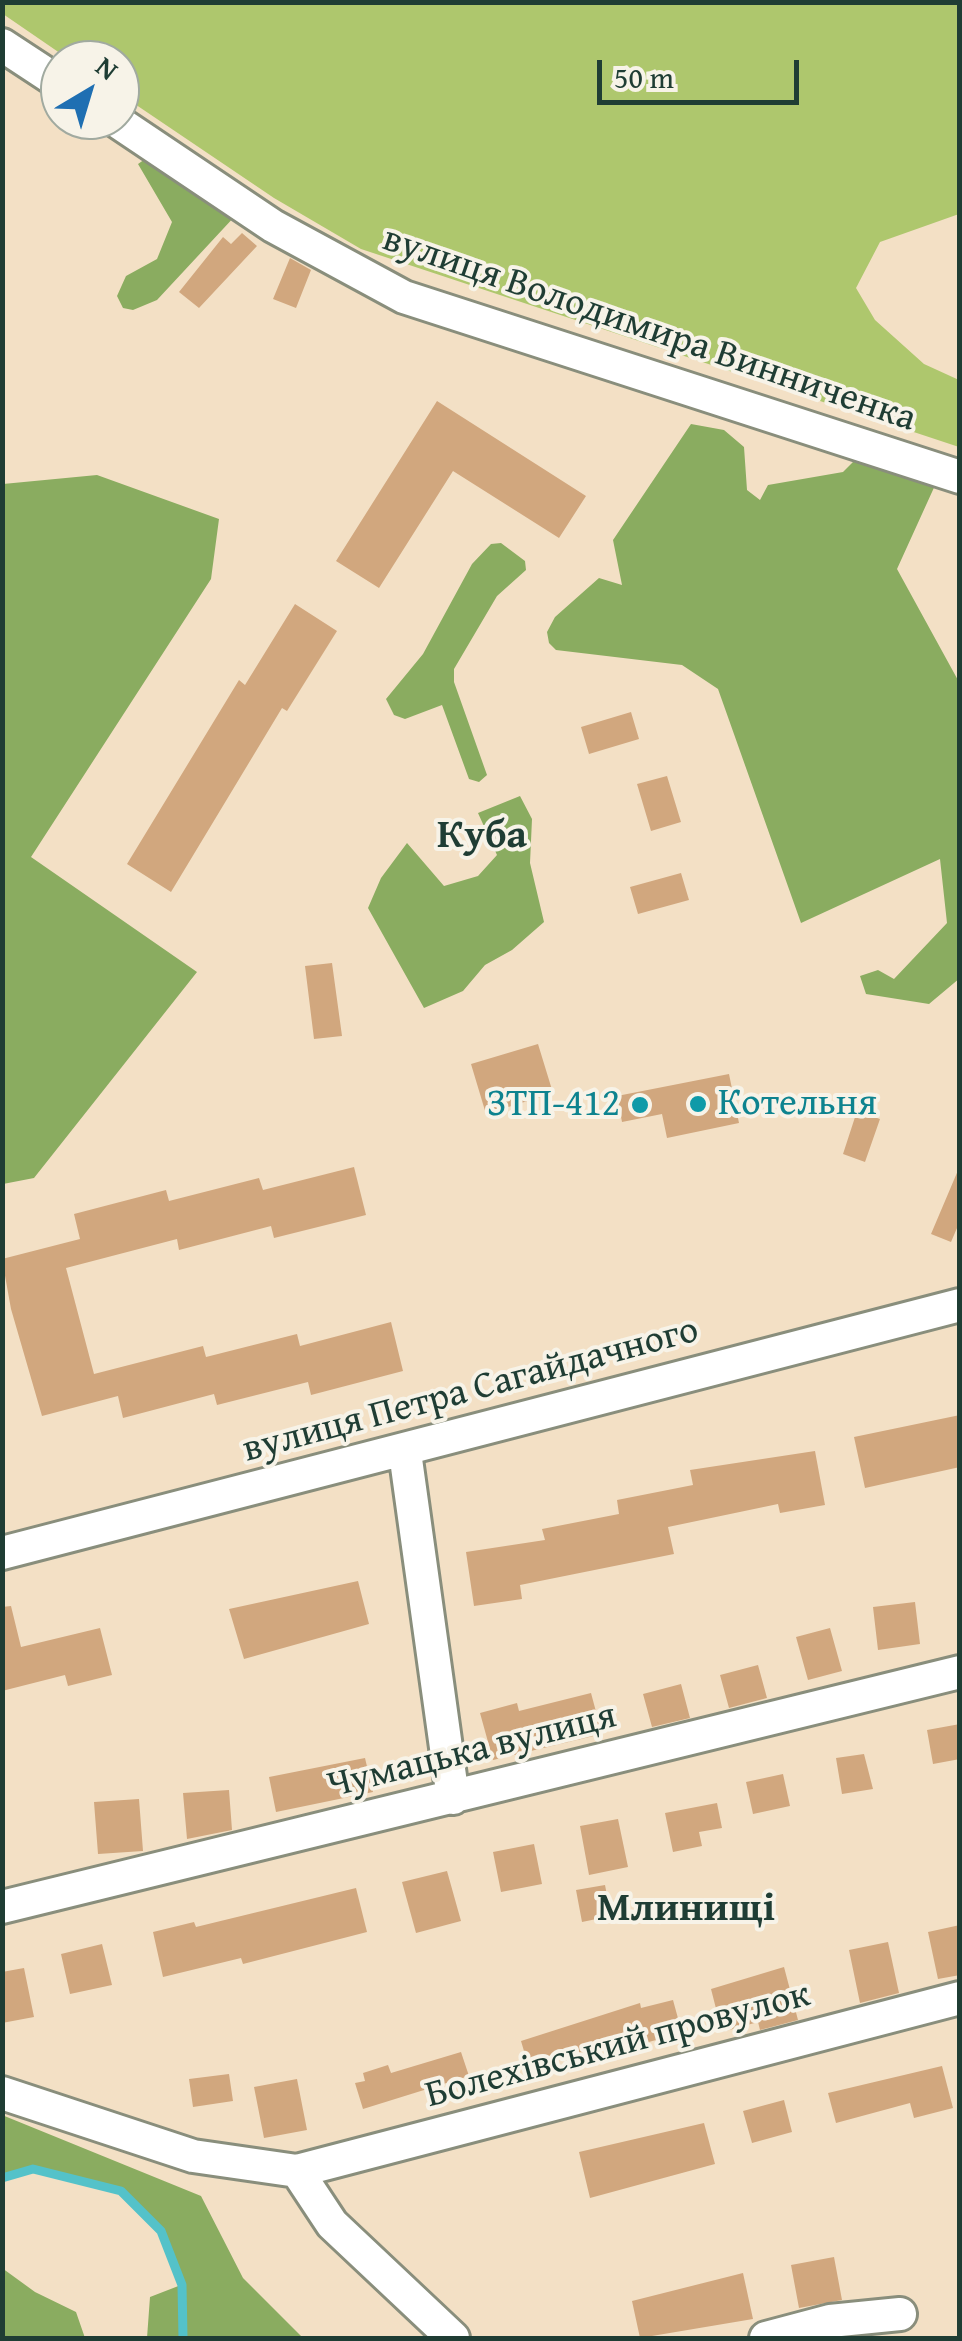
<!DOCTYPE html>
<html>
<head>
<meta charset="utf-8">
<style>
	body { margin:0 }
	#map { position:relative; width:962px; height:2341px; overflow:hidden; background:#f3e0c5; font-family:"Gentium Book Plus",serif }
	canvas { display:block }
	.frame { position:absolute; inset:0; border:5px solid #1f3d34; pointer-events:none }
	.north { position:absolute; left:40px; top:40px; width:100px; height:100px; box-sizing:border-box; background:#f7f3e8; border:2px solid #a1aaa0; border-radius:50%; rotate:38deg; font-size:28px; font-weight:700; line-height:40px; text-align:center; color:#1f3d34 }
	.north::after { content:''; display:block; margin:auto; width:35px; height:45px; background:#1f6fb2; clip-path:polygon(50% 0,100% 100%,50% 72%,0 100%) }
	.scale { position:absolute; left:597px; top:60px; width:202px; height:45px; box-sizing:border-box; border:5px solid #1f3d34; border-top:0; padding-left:12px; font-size:30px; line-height:35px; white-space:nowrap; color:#1f3d34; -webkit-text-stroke:8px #f7f3e8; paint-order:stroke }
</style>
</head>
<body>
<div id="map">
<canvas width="962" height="2341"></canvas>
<div class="frame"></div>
<div class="north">N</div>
<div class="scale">50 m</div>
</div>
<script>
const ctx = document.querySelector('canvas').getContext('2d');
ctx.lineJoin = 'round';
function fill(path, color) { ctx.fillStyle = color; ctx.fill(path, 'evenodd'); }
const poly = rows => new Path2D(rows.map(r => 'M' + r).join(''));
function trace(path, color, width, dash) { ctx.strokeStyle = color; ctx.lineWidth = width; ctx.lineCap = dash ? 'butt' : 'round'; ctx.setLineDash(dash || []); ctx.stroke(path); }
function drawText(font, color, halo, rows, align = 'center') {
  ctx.font = font + ' "Gentium Book Plus",serif'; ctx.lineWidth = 8; ctx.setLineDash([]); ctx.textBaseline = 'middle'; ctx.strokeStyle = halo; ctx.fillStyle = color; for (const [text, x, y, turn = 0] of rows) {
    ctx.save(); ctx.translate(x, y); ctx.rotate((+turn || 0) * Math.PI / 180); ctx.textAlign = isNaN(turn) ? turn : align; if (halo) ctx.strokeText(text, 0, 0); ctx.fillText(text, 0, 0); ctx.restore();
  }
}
fill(poly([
	[2,3,957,3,959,214,880,242,856,288,875,320,924,364,959,380,959,447,361,249,274,198,120,94,120,60,70,60,3,14]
]), '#aec76d');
fill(poly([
	[151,155,236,215,157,300,133,310,123,308,117,296,126,276,157,259,172,222,138,164],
	[691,424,724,430,744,447,747,490,760,500,768,485,843,472,860,455,937,481,897,569,959,682,960,978,929,1004,866,994,860,976,878,970,894,979,947,923,940,859,801,923,718,689,682,665,556,650,549,643,547,632,555,617,599,578,622,585,613,540],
	[97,475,219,519,211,579,31,857,197,972,34,1178,3,1184,3,484],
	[501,543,525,561,526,570,497,596,454,669,454,682,487,775,479,782,469,779,442,705,405,719,394,715,386,699,423,654,472,564,491,544],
	[520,796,532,819,530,863,544,922,512,950,485,965,463,991,424,1008,368,908,381,878,407,843,444,886,478,876,497,855,478,813],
	[2,2115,201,2196,243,2278,303,2338,147,2338,150,2297,181,2285,161,2231,121,2191,33,2169,3,2174],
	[2,2268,35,2292,76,2312,85,2338,3,2338]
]), '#8aac60');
trace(poly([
	[2,2178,33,2169,121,2191,161,2231,182,2285,183,2338]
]), '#54c2c9', 9);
fill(poly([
	[242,233,257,246,199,308,179,292,223,237,231,244],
	[290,258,311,270,296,308,273,299],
	[437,401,586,496,559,538,453,471,379,588,336,561],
	[295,604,337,631,287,711,282,708,171,892,127,864,239,680,245,685],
	[631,712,639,739,589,754,581,727],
	[667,776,681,822,651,831,637,784],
	[681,873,689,900,638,914,630,887],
	[332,963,342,1036,314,1039,305,966],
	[538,1044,553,1093,486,1114,471,1064],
	[729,1074,739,1123,667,1138,662,1114,622,1122,617,1096],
	[857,1111,880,1119,865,1162,843,1154],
	[354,1167,366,1215,274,1238,271,1226,179,1250,177,1239,66,1268,94,1374,203,1346,206,1357,297,1334,300,1346,391,1322,403,1371,311,1395,308,1382,217,1405,214,1394,123,1418,118,1396,42,1416,11,1309,2,1259,80,1239,74,1214,166,1190,169,1201,259,1178,263,1190],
	[959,1168,960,1221,951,1242,931,1234],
	[960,1415,960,1467,865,1488,854,1437],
	[815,1451,825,1505,780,1513,778,1504,668,1527,674,1554,520,1585,522,1599,474,1606,466,1552,545,1540,542,1529,619,1514,617,1500,693,1485,690,1470],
	[358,1581,369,1624,244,1659,229,1609],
	[915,1602,920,1644,878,1650,873,1607],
	[11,1606,21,1647,100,1628,112,1675,68,1686,65,1675,2,1691,2,1607],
	[830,1628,842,1671,808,1680,796,1637],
	[758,1665,767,1698,729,1708,720,1675],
	[681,1684,690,1718,652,1727,643,1694],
	[591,1693,602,1734,493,1760,480,1713,517,1703,519,1711],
	[960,1724,960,1759,933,1764,927,1730],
	[864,1754,873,1789,842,1794,836,1758],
	[365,1758,373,1792,276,1812,269,1777],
	[783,1774,790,1806,753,1814,746,1782],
	[229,1790,232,1830,187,1839,183,1793],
	[139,1799,143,1851,98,1854,94,1802],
	[717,1803,722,1828,699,1832,702,1846,673,1852,665,1813],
	[618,1819,628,1867,589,1875,580,1826],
	[534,1844,542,1884,501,1892,493,1852],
	[447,1871,461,1921,416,1933,402,1882],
	[605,1885,611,1916,582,1922,576,1890],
	[356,1888,367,1932,243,1964,241,1958,163,1977,153,1932,194,1922,196,1927],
	[960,1925,960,1975,938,1979,928,1932],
	[888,1942,899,1993,860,2003,849,1950],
	[102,1944,112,1985,70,1994,61,1954],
	[784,1967,798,2020,760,2030,758,2022,722,2032,711,1989],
	[24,1968,34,2017,2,2023,2,1972],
	[673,2000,682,2033,608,2053,606,2045,529,2068,521,2041,640,2003,641,2008],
	[461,2052,469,2076,363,2109,355,2083,365,2081,363,2073,388,2065,391,2073],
	[942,2066,953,2108,914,2118,910,2103,836,2123,828,2093],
	[229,2074,233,2101,193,2107,189,2079],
	[297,2079,307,2130,264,2138,254,2087],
	[784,2100,792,2132,752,2143,743,2111],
	[704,2123,715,2164,590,2198,579,2152],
	[834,2257,842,2300,799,2308,791,2265],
	[743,2273,753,2319,640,2338,632,2301]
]), '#d1a77e');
const minor = poly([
	[2,45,60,83],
	[115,120,273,226,404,297,960,477],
	[405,1452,453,1798],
	[2,1553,960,1305],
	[2,1907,960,1672],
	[2,2093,193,2156,297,2171,960,1998],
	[297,2171,332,2224,453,2338],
	[766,2338,830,2321,900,2314]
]);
trace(minor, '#898e7c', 38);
trace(minor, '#fff', 32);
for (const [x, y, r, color] of [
	[698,1104,10,"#0f9aa8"],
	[640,1105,10,"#0f9aa8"]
]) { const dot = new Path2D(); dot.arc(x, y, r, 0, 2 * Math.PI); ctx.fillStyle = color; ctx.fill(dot); trace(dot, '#f7f3e8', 4); }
drawText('38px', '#1f3d34', '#f7f3e8', [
	["вулиця Володимира Винниченка",649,330,19],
	["вулиця Петра Сагайдачного",471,1391,-15],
	["Чумацька вулиця",472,1752,-14],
	["Болехівський провулок",618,2046,-15]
]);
drawText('38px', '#0d838f', '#f7f3e8', [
	["Котельня",718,1104],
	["ЗТП-412",620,1105,"right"]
], 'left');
drawText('bold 40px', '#1f3d34', '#f7f3e8', [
	["Куба",482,837],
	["Млинищі",686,1910]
]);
</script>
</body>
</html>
